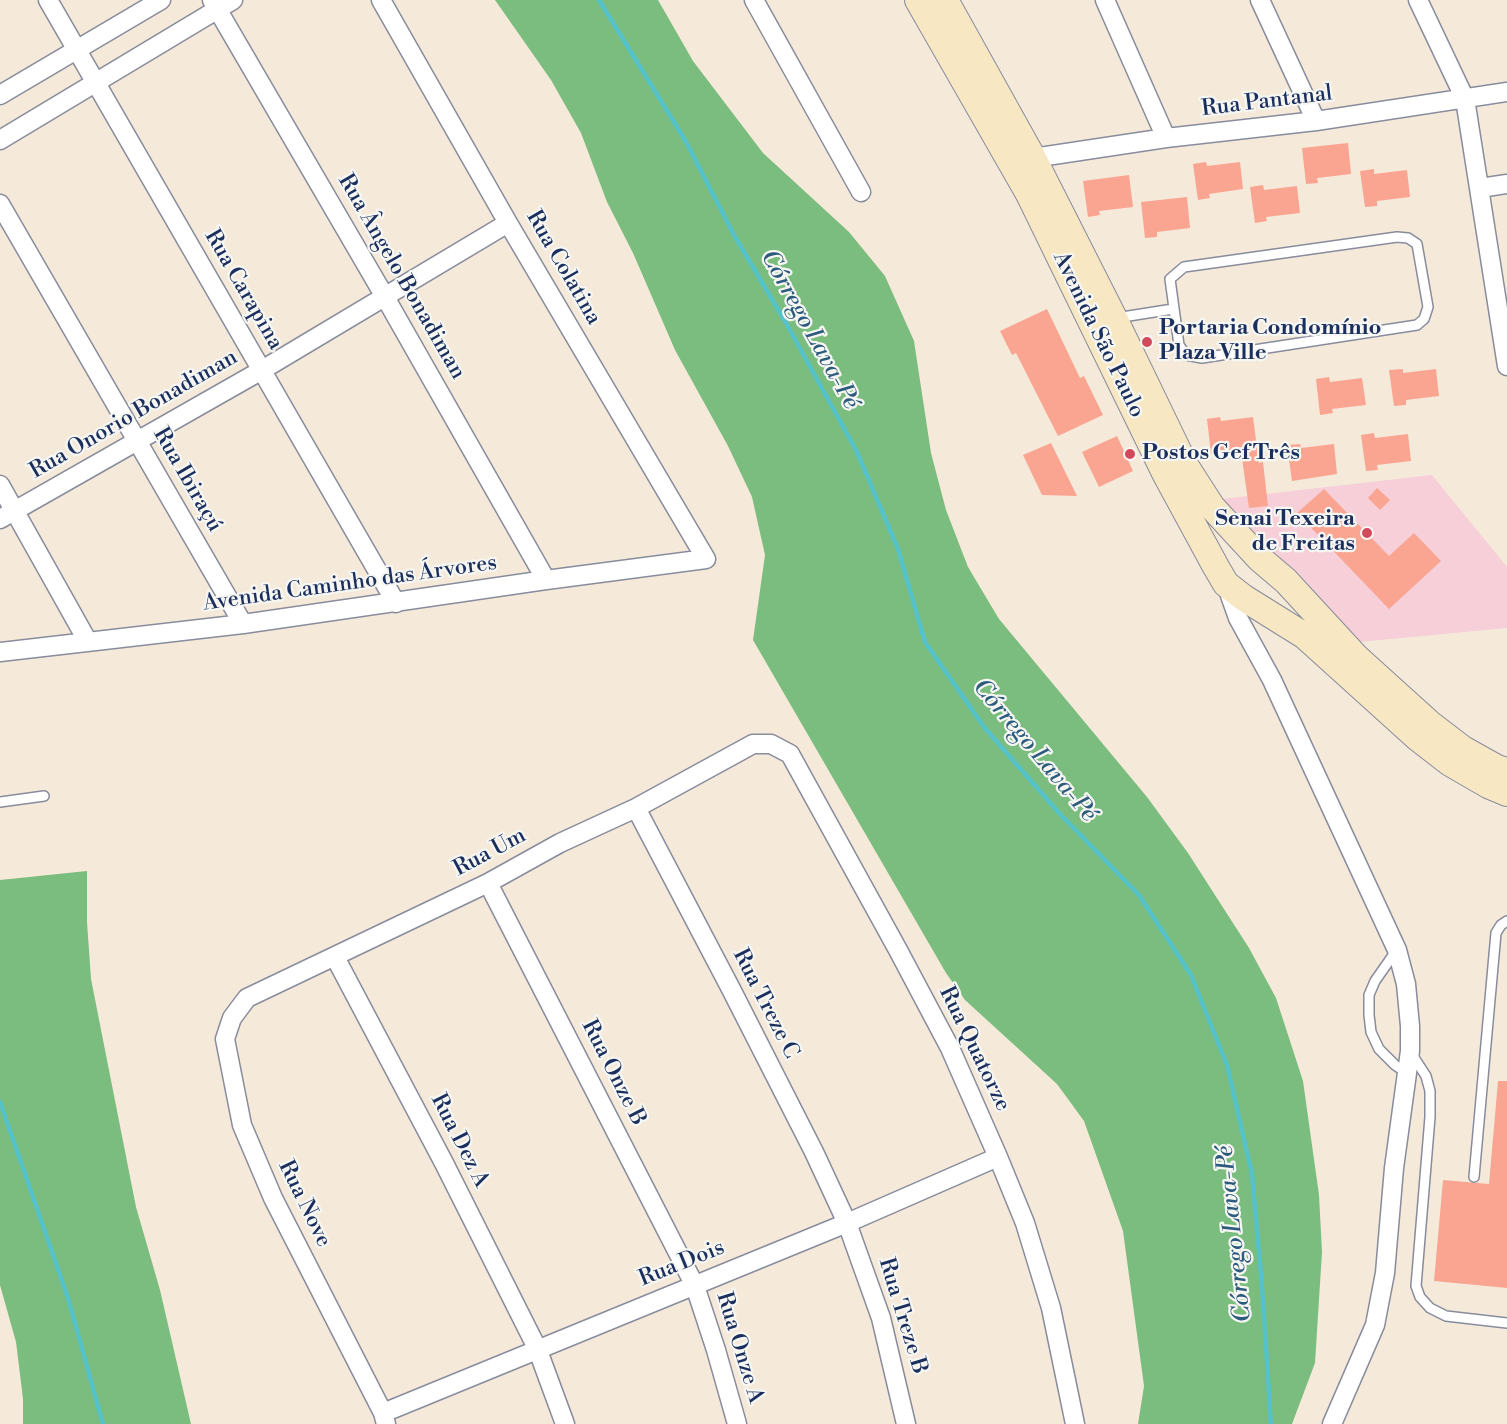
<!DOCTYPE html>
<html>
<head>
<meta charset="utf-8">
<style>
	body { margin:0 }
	canvas { display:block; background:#f5e9da }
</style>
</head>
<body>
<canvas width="1507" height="1424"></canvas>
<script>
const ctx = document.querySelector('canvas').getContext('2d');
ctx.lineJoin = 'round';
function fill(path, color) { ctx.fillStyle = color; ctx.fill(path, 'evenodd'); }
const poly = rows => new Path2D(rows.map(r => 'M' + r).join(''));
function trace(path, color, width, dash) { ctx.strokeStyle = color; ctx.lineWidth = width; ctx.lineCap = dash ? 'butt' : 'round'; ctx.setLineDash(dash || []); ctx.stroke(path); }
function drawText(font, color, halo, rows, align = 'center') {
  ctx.font = font + ' "Libre Bodoni",serif'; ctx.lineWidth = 4.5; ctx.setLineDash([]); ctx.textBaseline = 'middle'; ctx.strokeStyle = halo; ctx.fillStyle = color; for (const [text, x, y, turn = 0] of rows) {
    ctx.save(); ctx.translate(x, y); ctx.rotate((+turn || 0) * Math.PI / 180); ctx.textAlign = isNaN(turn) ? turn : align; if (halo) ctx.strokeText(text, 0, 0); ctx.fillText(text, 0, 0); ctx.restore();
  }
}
fill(poly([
	[1432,475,1507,567,1507,628,1359,642,1222,499]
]), '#f6cfd8');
fill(poly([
	[495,0,658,0,693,61,763,153,849,232,885,276,914,341,931,453,946,510,968,567,999,619,1147,797,1188,853,1249,948,1276,998,1303,1081,1319,1195,1322,1252,1315,1363,1292,1424,1138,1424,1144,1386,1123,1231,1084,1121,1057,1084,965,1000,946,973,753,640,765,555,752,497,728,446,675,350,633,253,607,202,581,133,551,80],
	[87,871,87,922,91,979,136,1207,160,1290,191,1424,23,1424,23,1399,16,1342,0,1285,0,880]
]), '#7bbd7f');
trace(poly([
	[599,0,685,140,734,235,786,323,857,452,898,549,925,642,984,727,1059,813,1139,895,1191,975,1227,1065,1252,1174,1262,1287,1271,1424],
	[0,1102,68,1298,103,1424]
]), '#55c3c9', 4.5);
fill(poly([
	[1348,143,1351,174,1317,178,1318,183,1306,184,1302,148],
	[1206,162,1207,166,1240,162,1243,189,1209,194,1210,198,1198,200,1193,164],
	[1374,169,1374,174,1407,170,1410,197,1377,201,1377,206,1365,207,1360,171],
	[1129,175,1133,207,1099,211,1100,215,1088,217,1083,181],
	[1263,185,1264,190,1297,186,1300,213,1266,217,1267,221,1255,223,1250,187],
	[1187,197,1190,228,1157,232,1157,237,1145,238,1141,202],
	[1047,309,1080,378,1084,376,1103,415,1058,436,1016,353,1012,355,1000,331],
	[1403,369,1403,373,1436,369,1439,396,1406,400,1406,405,1394,406,1389,370],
	[1329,377,1330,382,1362,378,1366,405,1332,409,1333,413,1320,415,1316,379],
	[1220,417,1221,421,1253,417,1259,463,1263,462,1268,506,1249,508,1241,451,1211,454,1207,419],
	[1374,433,1375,438,1408,434,1411,461,1377,465,1378,470,1366,471,1361,435],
	[1117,436,1133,471,1099,487,1082,452],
	[1051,443,1077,496,1042,495,1023,455],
	[1300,444,1301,448,1334,444,1337,474,1292,481,1287,445],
	[1377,488,1390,500,1380,510,1368,498],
	[1324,489,1389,556,1414,533,1441,561,1389,609,1297,513],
	[1498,1081,1507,1081,1507,1288,1434,1281,1443,1180,1489,1184]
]), '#faa591');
const lane = poly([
	[1397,237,1408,238,1417,244,1428,307,1424,319,1417,325,1202,358,1186,355,1179,345,1170,279,1184,267,1397,237],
	[1116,318,1173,309],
	[0,802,44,796],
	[1396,951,1375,981,1369,995,1369,1015,1371,1032,1379,1049,1395,1065,1407,1073],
	[1411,1053,1426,1076,1430,1091,1430,1117,1416,1286,1420,1297,1430,1308,1446,1316,1507,1323],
	[1474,1177,1495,944,1496,933,1501,925,1507,921]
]);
const street = poly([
	[48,0,396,603],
	[212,0,385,297,546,580],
	[754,0,861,192],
	[1105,0,1166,138],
	[1260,0,1316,121],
	[1418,0,1465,99,1507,366],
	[0,95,161,0],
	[0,140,233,0],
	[1033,158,1166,138,1316,121,1507,92],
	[1480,188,1507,184],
	[0,204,243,624],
	[0,485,88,642],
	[0,519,262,370,508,223],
	[1226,584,1238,618,1272,680,1397,950,1406,984,1410,1026,1410,1051,1394,1168,1385,1273,1375,1325,1332,1424],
	[0,652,243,624,546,580,706,559,508,223,381,0],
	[636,808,731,989,814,1152,847,1223,881,1318,906,1424],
	[488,883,695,1286,716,1350,737,1424],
	[335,957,444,1163,537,1348,565,1424],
	[383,1413,847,1223,998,1157],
	[386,1424,383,1413,273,1198,242,1125,225,1039,232,1018,247,998,488,883,560,843,636,808,753,744,771,744,790,754,898,950,950,1048,998,1157,1025,1223,1051,1308,1075,1424]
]);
const secondary = poly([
	[918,0,1029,194,1165,473,1216,567,1226,584,1244,598,1305,636,1419,739,1450,763,1488,785,1507,793],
	[945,0,1033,158,1114,318,1185,465,1212,507,1259,558,1286,581,1357,658,1429,723,1463,749,1497,768,1507,771]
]);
trace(lane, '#888c9c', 12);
trace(street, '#888c9c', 21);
trace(secondary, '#888c9c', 28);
trace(lane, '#fff', 9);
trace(street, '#fff', 18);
trace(secondary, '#f7e8c3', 26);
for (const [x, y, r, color] of [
	[1147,342,6,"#d1495b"],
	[1130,454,6,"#d1495b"],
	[1367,533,6,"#d1495b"]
]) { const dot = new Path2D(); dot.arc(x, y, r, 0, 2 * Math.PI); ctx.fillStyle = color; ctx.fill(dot); trace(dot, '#f6f6f2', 2); }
drawText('22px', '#1b2f5e', '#f6f6f2', [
	["Rua Pantanal",1267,102,-7],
	["Rua Colatina",563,268,60],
	["Rua Ângelo Bonadiman",401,277,60],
	["Rua Carapina",243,290,60],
	["Avenida São Paulo",1098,335,64],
	["Rua Onorio Bonadiman",134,415,-30],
	["Rua Ibiraçú",187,480,60],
	["Avenida Caminho das Árvores",350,584,-8],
	["Rua Um",490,853,-28],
	["Rua Treze C",765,1004,63],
	["Rua Quatorze",974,1049,64],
	["Rua Onze B",613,1073,63],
	["Rua Dez A",459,1141,63],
	["Rua Nove",304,1204,64],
	["Rua Dois",682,1264,-22],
	["Rua Treze B",902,1316,73],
	["Rua Onze A",739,1348,73]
]);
drawText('bold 22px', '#1b2f5e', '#f6f6f2', [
	["Portaria Condomínio",1159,329],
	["Plaza Ville",1159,354],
	["Postos Gef Três",1142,454],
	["Senai Texeira",1355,520,"right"],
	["de Freitas",1355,545,"right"]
], 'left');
drawText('italic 24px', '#2c5b7e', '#f6f6f2', [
	["Córrego Lava-Pé",809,330,61],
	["Córrego Lava-Pé",1034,751,50],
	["Córrego Lava-Pé",1235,1234,-96]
]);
</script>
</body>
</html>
